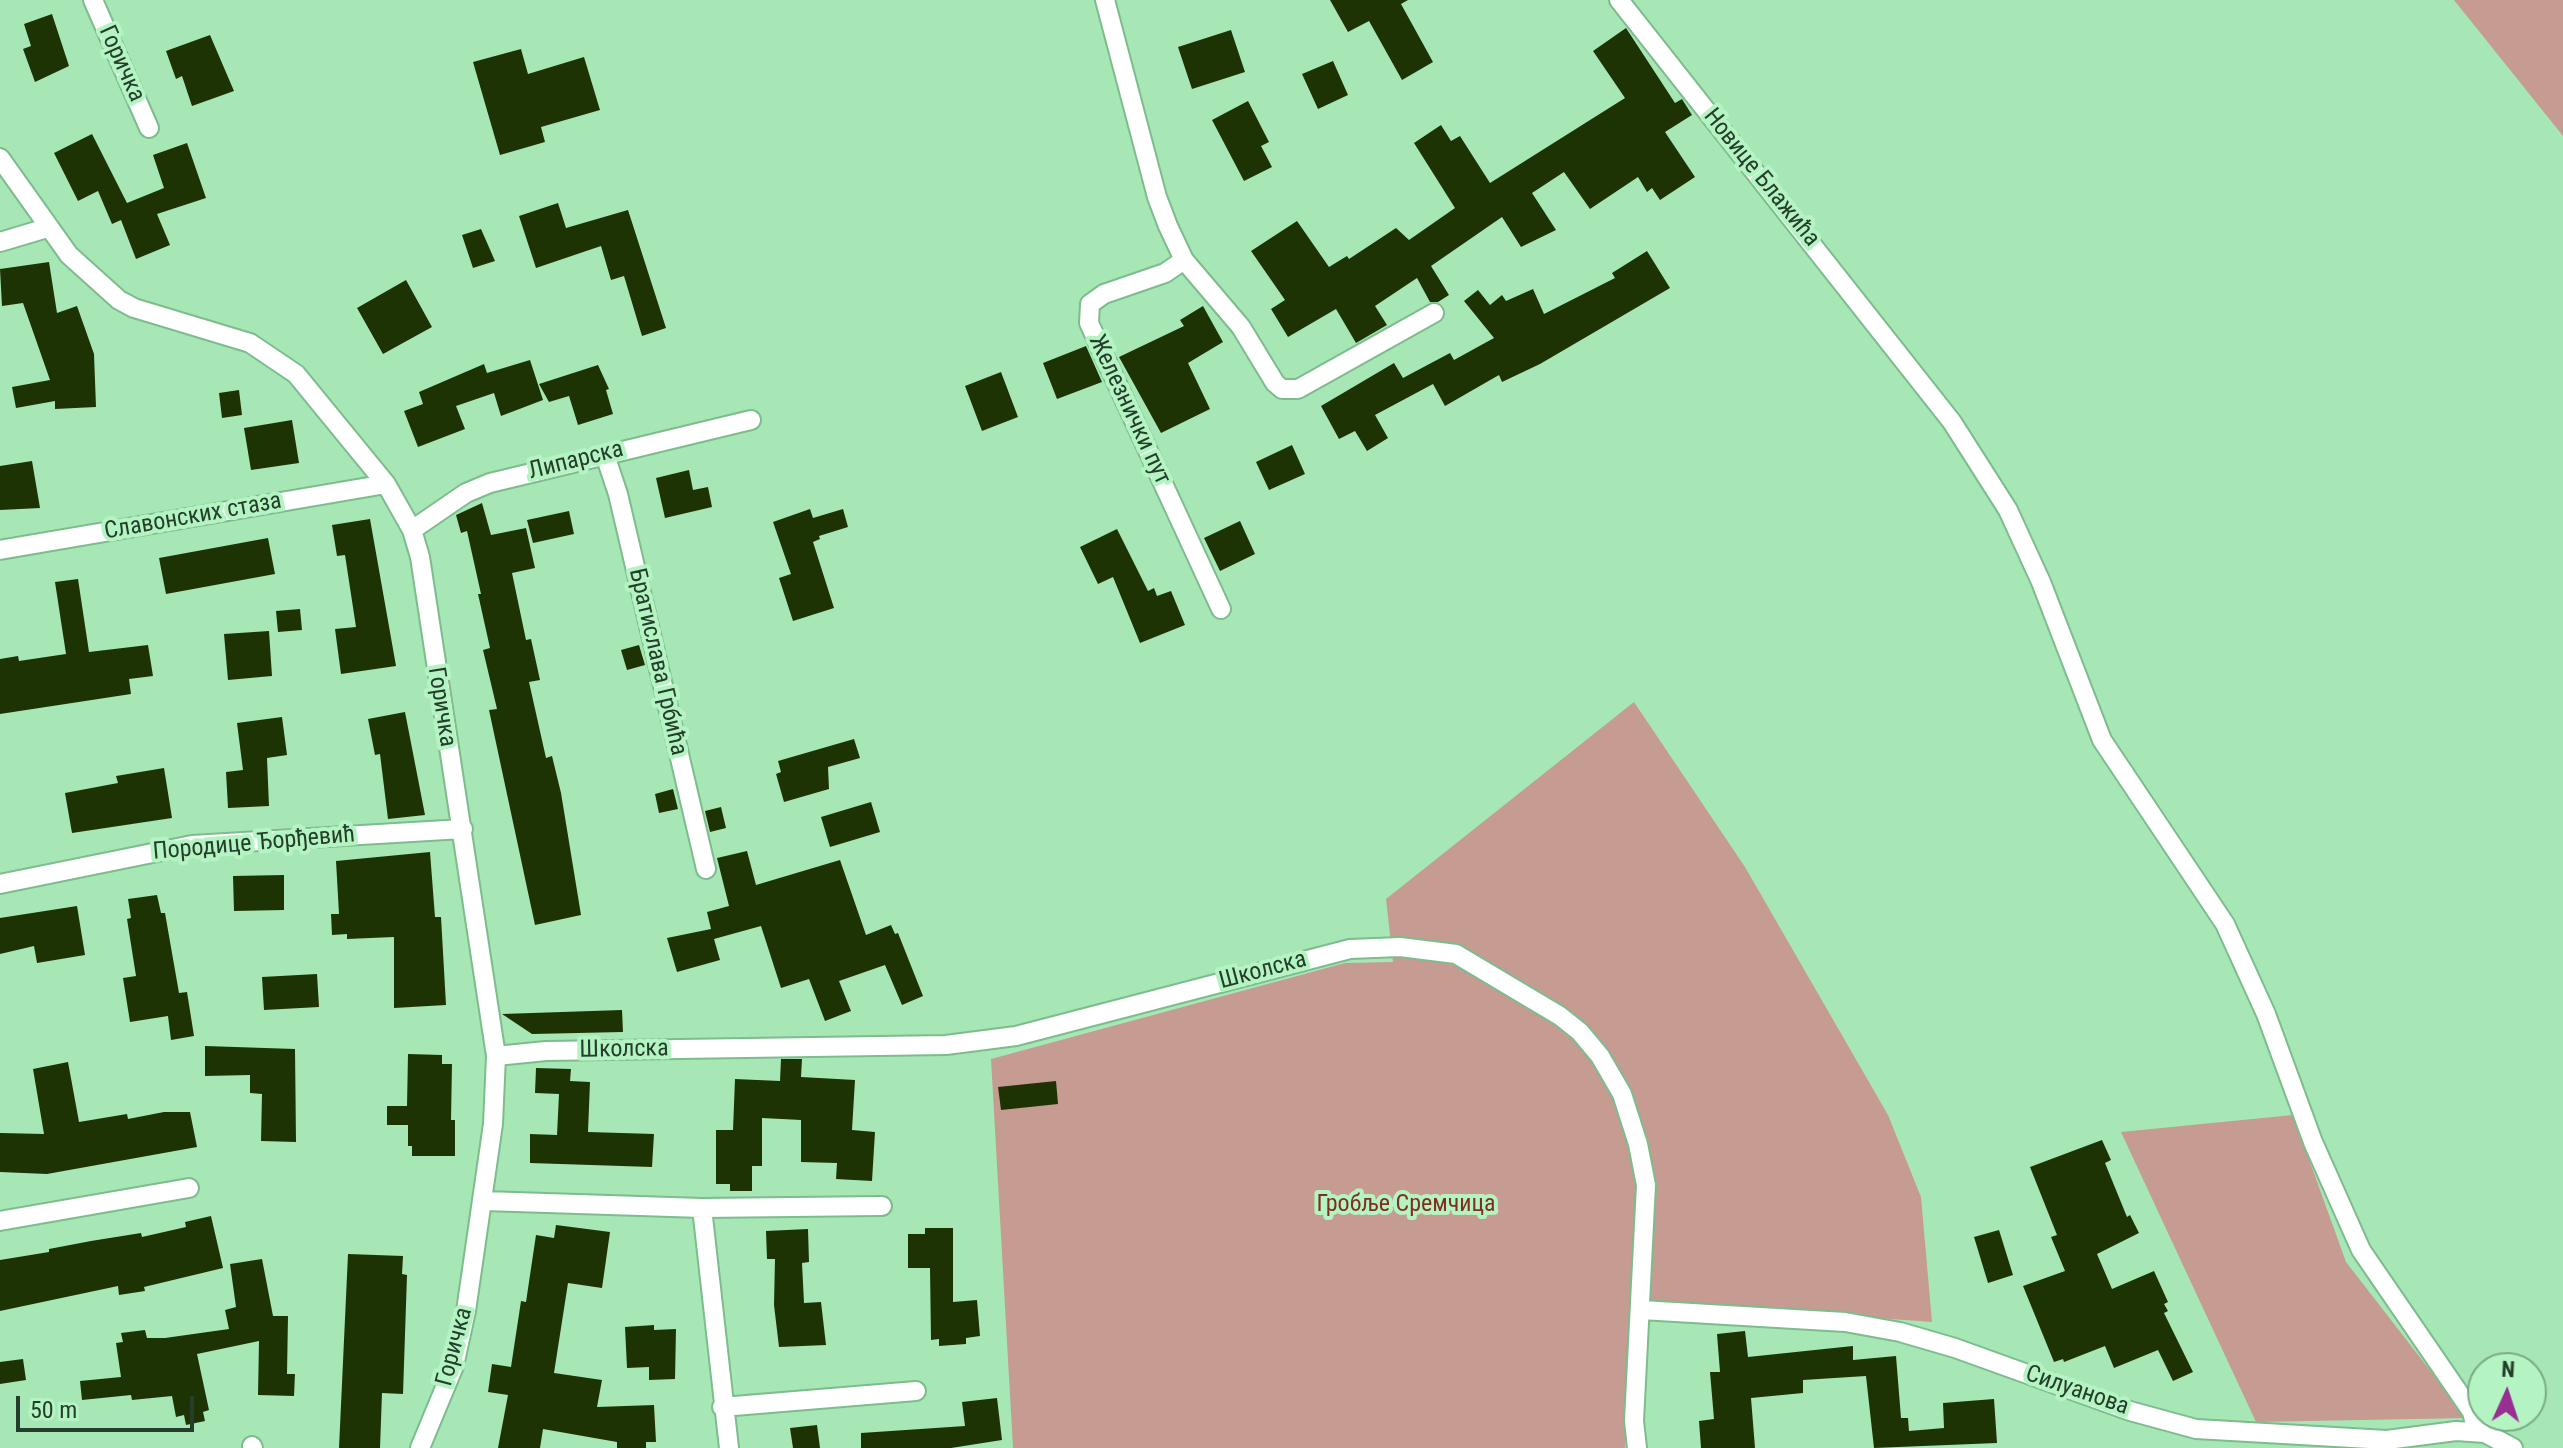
<!DOCTYPE html>
<html>
<head>
<meta charset="utf-8">
<style>
	body { margin:0 }
	#map { position:relative; width:2563px; height:1448px; overflow:hidden; background:#a7e7b6; font-family:"Roboto Condensed",sans-serif }
	canvas { display:block }
	.north { position:absolute; left:2467px; top:1352px; width:80px; height:80px; box-sizing:border-box; background:#b4f4c2; border:2px solid #7aab86; border-radius:50%; rotate:3deg; font-size:22px; font-weight:700; line-height:32px; text-align:center; color:#243e2b }
	.north::after { content:''; display:block; margin:auto; width:28px; height:36px; background:#992f91; clip-path:polygon(50% 0,100% 100%,50% 72%,0 100%) }
	.scale { position:absolute; left:16px; top:1396px; width:178px; height:36px; box-sizing:border-box; border:4px solid #243e2b; border-top:0; padding-left:10px; font-size:24px; line-height:28px; white-space:nowrap; color:#243e2b; -webkit-text-stroke:6px #b4f4c2; paint-order:stroke }
</style>
</head>
<body>
<div id="map">
<canvas width="2563" height="1448"></canvas>
<div class="north">N</div>
<div class="scale">50 m</div>
</div>
<script>
const ctx = document.querySelector('canvas').getContext('2d');
ctx.lineJoin = 'round';
function fill(path, color) { ctx.fillStyle = color; ctx.fill(path, 'evenodd'); }
const poly = rows => new Path2D(rows.map(r => 'M' + r).join(''));
function trace(path, color, width, dash) { ctx.strokeStyle = color; ctx.lineWidth = width; ctx.lineCap = dash ? 'butt' : 'round'; ctx.setLineDash(dash || []); ctx.stroke(path); }
function drawText(font, color, halo, rows, align = 'center') {
  ctx.font = font + ' "Roboto Condensed",sans-serif'; ctx.lineWidth = 8; ctx.setLineDash([]); ctx.textBaseline = 'middle'; ctx.strokeStyle = halo; ctx.fillStyle = color; for (const [text, x, y, turn = 0] of rows) {
    ctx.save(); ctx.translate(x, y); ctx.rotate((+turn || 0) * Math.PI / 180); ctx.textAlign = isNaN(turn) ? turn : align; if (halo) ctx.strokeText(text, 0, 0); ctx.fillText(text, 0, 0); ctx.restore();
  }
}
fill(poly([
	[2454,0,2563,0,2563,136],
	[1634,702,1745,867,1888,1115,1921,1197,1932,1322,1630,1300,1625,1448,1013,1448,991,1059,1345,963,1393,962,1386,899],
	[2293,1115,2346,1262,2467,1418,2256,1422,2121,1132]
]), '#c69b92');
fill(poly([
	[1330,0,1408,0,1401,4,1433,62,1402,80,1369,21,1348,32],
	[52,14,69,66,35,82,23,49,31,46,24,24],
	[1626,28,1675,103,1682,99,1692,115,1665,132,1695,177,1660,200,1652,188,1647,192,1638,177,1590,209,1564,172,1532,193,1556,230,1521,247,1502,217,1431,266,1449,295,1438,302,1430,302,1417,278,1375,306,1387,325,1356,343,1336,309,1288,337,1271,309,1285,300,1251,251,1297,221,1329,267,1347,256,1349,259,1396,228,1409,240,1455,208,1414,143,1441,125,1451,141,1460,136,1490,183,1625,98,1593,51],
	[1231,30,1245,72,1192,89,1178,47],
	[210,35,234,91,192,106,182,76,176,79,166,51],
	[521,49,528,74,584,57,600,110,541,127,545,142,500,155,473,62],
	[1333,61,1348,95,1318,109,1302,74],
	[1248,101,1269,142,1261,146,1272,167,1244,181,1212,120],
	[92,134,127,203,164,188,153,155,187,143,206,198,157,214,170,245,136,259,121,220,112,224,98,191,78,201,54,153],
	[558,203,566,228,628,210,666,328,642,336,624,276,611,280,601,246,536,268,519,216],
	[481,229,495,261,473,268,462,235],
	[1647,251,1670,288,1540,364,1502,382,1499,375,1445,406,1433,384,1375,415,1388,438,1367,451,1355,431,1339,439,1321,406,1394,363,1403,378,1450,353,1454,360,1494,338,1464,301,1478,290,1490,305,1502,295,1506,301,1533,289,1544,314,1615,278,1612,273],
	[49,262,57,313,77,306,94,354,96,407,55,409,55,401,16,408,12,387,50,380,23,303,2,306,0,269],
	[406,280,432,327,383,354,357,308],
	[1203,306,1223,342,1188,363,1210,409,1161,433,1119,357,1184,326,1180,320],
	[1086,346,1102,382,1057,399,1043,363],
	[530,360,543,400,501,416,494,393,456,406,465,429,418,447,404,411,423,404,419,392,484,364,487,373],
	[598,365,609,389,606,390,613,414,578,425,569,396,549,402,539,384],
	[1001,372,1018,417,982,431,965,386],
	[239,390,242,415,222,418,219,393],
	[292,420,299,463,251,470,244,428],
	[1292,445,1305,474,1269,490,1256,462],
	[32,461,40,508,0,510,0,466],
	[689,470,693,490,708,487,712,507,665,518,656,478],
	[482,503,491,535,526,528,535,568,512,573,526,640,531,639,540,680,529,682,546,758,552,756,561,793,581,915,535,925,489,710,497,709,483,650,490,648,478,594,481,594,467,531,461,533,456,515],
	[810,509,813,518,843,509,848,527,819,536,820,539,813,542,834,608,793,621,779,578,791,574,773,522],
	[569,511,574,534,533,543,527,520],
	[370,519,396,666,341,674,335,629,356,627,345,555,337,556,332,525],
	[1240,521,1255,554,1220,571,1204,538],
	[1117,529,1148,591,1154,588,1157,596,1171,591,1185,625,1140,643,1113,577,1098,584,1080,547],
	[268,538,275,574,166,594,159,558],
	[78,579,89,652,148,645,153,676,129,679,131,694,0,714,0,659,18,656,19,661,66,654,55,582],
	[300,609,302,630,278,632,276,611],
	[269,631,272,676,228,680,224,634],
	[639,645,645,665,627,670,621,650],
	[405,712,425,815,388,819,380,754,375,755,368,719],
	[282,717,287,755,267,758,269,806,228,808,226,772,243,770,237,723],
	[854,739,860,758,828,767,829,789,784,802,776,774,781,772,778,761],
	[164,768,172,818,72,833,65,793,118,783,116,776],
	[673,789,678,809,659,813,655,794],
	[871,802,880,832,830,847,821,817],
	[721,807,726,828,710,832,705,811],
	[747,851,756,885,840,860,866,935,891,925,895,934,898,933,923,996,902,1005,885,965,839,981,851,1011,825,1021,809,979,781,988,761,926,714,939,720,960,677,972,667,938,711,929,707,912,729,906,717,858],
	[430,852,435,917,441,917,446,1005,394,1008,394,937,347,939,347,934,332,935,331,914,339,914,336,861],
	[284,875,284,910,234,911,233,876],
	[157,895,161,913,165,913,179,993,187,992,194,1036,171,1040,168,1016,130,1022,123,978,136,976,127,919,131,918,128,899],
	[77,906,85,955,37,963,34,946,0,954,0,918],
	[317,974,319,1007,264,1010,262,977],
	[622,1010,623,1032,532,1034,502,1014],
	[205,1046,295,1049,296,1142,261,1141,262,1094,250,1093,250,1075,205,1076],
	[408,1054,442,1055,442,1064,452,1064,451,1120,455,1120,455,1156,412,1156,412,1146,408,1146,408,1125,387,1125,387,1106,407,1106],
	[781,1059,802,1059,801,1077,855,1080,852,1130,875,1132,872,1181,836,1179,837,1163,801,1162,801,1120,762,1118,762,1166,752,1166,752,1191,730,1191,730,1184,716,1184,716,1130,733,1130,735,1079,780,1081],
	[68,1062,79,1122,127,1114,128,1119,164,1112,190,1112,197,1147,47,1174,0,1172,0,1133,44,1134,33,1069],
	[536,1068,571,1069,570,1081,590,1082,588,1132,654,1134,652,1167,530,1163,530,1134,557,1135,559,1094,535,1093],
	[1056,1081,1058,1104,1001,1110,998,1087],
	[2102,1140,2111,1160,2105,1163,2127,1217,2130,1215,2139,1233,2097,1254,2112,1289,2154,1271,2168,1302,2164,1304,2168,1311,2164,1313,2193,1372,2173,1381,2158,1350,2114,1368,2105,1346,2064,1362,2063,1359,2054,1362,2023,1286,2065,1271,2051,1237,2057,1235,2030,1167],
	[211,1216,223,1268,144,1287,145,1291,119,1295,118,1286,0,1311,0,1260,49,1252,49,1249,91,1241,141,1233,142,1237,186,1227,185,1222],
	[556,1225,610,1232,602,1288,568,1283,554,1373,602,1380,597,1407,654,1405,656,1442,646,1442,646,1448,617,1448,617,1442,543,1429,540,1448,498,1448,508,1395,488,1392,492,1364,511,1367,521,1301,526,1302,536,1235,554,1238],
	[925,1228,953,1228,953,1302,977,1300,980,1336,966,1338,966,1344,939,1346,939,1339,931,1340,930,1268,908,1268,908,1234,925,1234],
	[808,1229,809,1262,802,1263,804,1303,821,1302,826,1345,779,1347,774,1305,775,1259,767,1259,766,1231],
	[1999,1230,2013,1275,1988,1283,1974,1237],
	[348,1254,403,1256,402,1274,407,1275,403,1394,382,1393,380,1448,339,1448],
	[262,1259,273,1316,288,1316,287,1374,295,1374,294,1396,258,1395,259,1341,197,1354,209,1410,203,1412,205,1421,186,1425,184,1415,176,1417,172,1396,132,1400,131,1395,82,1400,80,1381,121,1377,116,1343,123,1342,121,1333,145,1330,147,1338,165,1338,229,1329,225,1310,236,1307,230,1264],
	[654,1325,654,1330,676,1329,675,1379,649,1380,649,1367,627,1368,625,1327],
	[1745,1331,1748,1357,1853,1346,1853,1360,1896,1356,1901,1418,1908,1418,1909,1431,1944,1428,1943,1403,1994,1399,1997,1443,1874,1448,1866,1376,1803,1380,1803,1393,1751,1398,1755,1448,1701,1448,1699,1421,1714,1419,1710,1372,1720,1372,1717,1334],
	[23,1359,26,1380,0,1384,0,1362],
	[997,1398,1002,1440,951,1448,861,1448,861,1433,965,1426,962,1402],
	[817,1425,820,1448,793,1448,790,1428]
]), '#1e3304');
const street = poly([
	[93,0,149,128],
	[1105,0,1157,197,1168,226,1184,260,1241,327,1275,383,1282,389,1298,389,1434,313],
	[1619,0,1952,422,2008,510,2041,582,2102,740,2225,924,2266,1014,2313,1142,2361,1250,2472,1412,2477,1432],
	[0,158,69,255,119,300,134,308,250,343,296,374,386,484,412,530,420,557,496,1056,493,1124,466,1311,454,1366,420,1448],
	[0,242,47,228],
	[1184,260,1165,273,1104,294,1090,304,1089,323,1221,609],
	[605,455,618,494,706,869],
	[412,530,466,493,490,483,751,420],
	[0,550,386,484],
	[0,884,192,845,463,829],
	[496,1056,546,1051,946,1045,1016,1036,1350,949,1400,947,1456,954,1560,1016,1580,1032,1600,1056,1622,1094,1638,1144,1646,1185,1634,1421,1637,1448],
	[484,1201,702,1208,729,1448],
	[702,1208,882,1206],
	[0,1221,189,1188],
	[1641,1310,1845,1322,1900,1332,1955,1348,2130,1411,2196,1429,2387,1440,2456,1431,2485,1433,2513,1448],
	[722,1407,916,1391],
	[252,1446,253,1448]
]);
trace(street, '#7dbc8d', 22);
trace(street, '#fff', 18);
drawText('24px', '#243e2b', '#b4f4c2', [
	["Горичка",121,64,66],
	["Новице Блажића",1761,178,51],
	["Железнички пут",1129,410,65],
	["Липарска",576,461,-14],
	["Славонских стаза",193,517,-10],
	["Братислава Грбића",657,662,77],
	["Горичка",441,707,81],
	["Породице Ђорђевић",254,844,-5],
	["Школска",1263,971,-15],
	["Школска",624,1050,-1],
	["Горичка",455,1347,-75],
	["Силуанова",2077,1391,19]
]);
drawText('24px', '#812d20', '#b4f4c2', [
	["Гробље Сремчица",1406,1205]
]);
</script>
</body>
</html>
